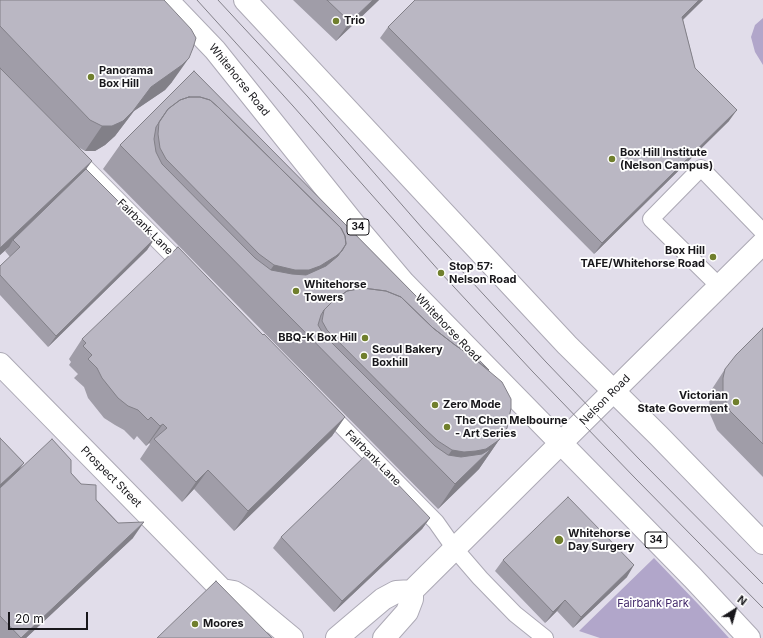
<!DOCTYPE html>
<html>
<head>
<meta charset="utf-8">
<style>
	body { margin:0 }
	#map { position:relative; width:763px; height:638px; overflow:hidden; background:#e1ddea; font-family:Inter,sans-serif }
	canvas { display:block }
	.north { position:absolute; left:715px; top:590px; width:40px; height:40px; -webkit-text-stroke:3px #fff; paint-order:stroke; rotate:37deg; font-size:11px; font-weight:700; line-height:16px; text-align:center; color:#18171b }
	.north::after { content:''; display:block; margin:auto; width:14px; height:18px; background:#18171b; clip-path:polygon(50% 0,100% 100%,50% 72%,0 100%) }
	.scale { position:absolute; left:8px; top:612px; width:80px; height:18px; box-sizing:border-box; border:2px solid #18171b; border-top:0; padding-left:5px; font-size:12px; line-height:14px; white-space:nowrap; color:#18171b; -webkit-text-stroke:3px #fff; paint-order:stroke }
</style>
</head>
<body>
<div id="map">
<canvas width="763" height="638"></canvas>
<div class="north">N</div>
<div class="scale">20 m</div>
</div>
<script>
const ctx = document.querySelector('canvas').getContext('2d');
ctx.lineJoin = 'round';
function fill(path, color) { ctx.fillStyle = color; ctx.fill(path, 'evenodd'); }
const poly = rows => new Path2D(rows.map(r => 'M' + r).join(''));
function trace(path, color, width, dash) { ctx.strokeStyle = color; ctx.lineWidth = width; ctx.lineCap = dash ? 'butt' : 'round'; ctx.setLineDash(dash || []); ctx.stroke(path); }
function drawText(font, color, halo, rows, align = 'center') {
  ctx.font = font + ' Inter,sans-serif'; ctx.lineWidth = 3.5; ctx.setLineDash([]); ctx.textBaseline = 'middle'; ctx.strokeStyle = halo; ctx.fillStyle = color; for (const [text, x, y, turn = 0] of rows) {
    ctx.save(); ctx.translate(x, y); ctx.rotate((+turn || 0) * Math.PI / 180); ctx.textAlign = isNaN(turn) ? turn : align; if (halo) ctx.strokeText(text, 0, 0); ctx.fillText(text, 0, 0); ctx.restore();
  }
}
fill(poly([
	[763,18,763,65,755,52,751,37,755,25],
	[654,558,699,605,729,638,600,638,579,631]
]), '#b1a6ca');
const lane = poly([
	[71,153,186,269],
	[719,286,651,219,701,168,763,232],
	[325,409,436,522,455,549,480,578,515,614,545,638]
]);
const street = poly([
	[0,364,222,590,229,605,258,638],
	[222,590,234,592,245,599,292,638],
	[337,638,383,599,396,592,412,591],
	[384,638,407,612,412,599,412,591,561,443]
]);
const secondary = poly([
	[561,443,763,243]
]);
const primary = poly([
	[167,0,215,50,355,225,404,283,693,578,749,638],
	[245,0,567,345,659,436,763,543]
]);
trace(lane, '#aca9b5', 18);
trace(street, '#aca9b5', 24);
trace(secondary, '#aca9b5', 24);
trace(primary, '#aca9b5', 24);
trace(lane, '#fff', 16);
trace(street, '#fff', 22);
trace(secondary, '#fff', 22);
trace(primary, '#fff', 22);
trace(poly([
	[197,0,293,106,441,273,533,372,635,478,763,608],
	[218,0,308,97,423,229,546,362,639,459,763,584]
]), '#838089', 1);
fill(poly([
	[0,0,172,82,165,90,134,111,115,136,105,145,95,151,85,151,78,147,92,161,86,169,155,238,147,250,48,347,0,295,0,266,10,257,5,251,9,247,0,255],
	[293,0,379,0,336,41],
	[415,0,703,0,683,20,695,68,729,121,594,254,380,38,388,27],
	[194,71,489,370,499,440,479,469,475,473,438,509,103,169,120,145],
	[763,328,763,477,717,430,710,414,709,397,712,389,725,369],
	[263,335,345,417,332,436,234,531,194,489,182,502,140,459,150,444,149,443,146,446,137,436,134,440,124,430,115,425,104,418,88,398,84,387,74,378,78,374,69,365,71,362,69,359,82,339],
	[0,438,24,463,18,471,71,473,133,538,26,638,0,638],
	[430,518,422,529,334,612,273,548,281,537],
	[503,560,627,577,573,628,557,611,545,623,495,571]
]), '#a09da8');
fill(poly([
	[373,0,379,0,336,41,350,22],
	[699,0,703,0,674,28,682,17],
	[189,58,172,82,165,90,134,111,115,136,105,145,95,151,85,151,102,126,151,87],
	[737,110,729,121,594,254,602,243],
	[92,161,78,180,13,240,9,247,0,255,0,248],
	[155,238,147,250,48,347,56,336],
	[342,251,321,280,259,286,274,265],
	[345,417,332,436,234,531,248,511],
	[163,424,149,443,146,446,160,426],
	[499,440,479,469,475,473,438,509,455,484,439,468,452,450],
	[24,463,6,487,0,493,0,485],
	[208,470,194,489,182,502,196,482],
	[430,518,422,529,334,612,342,601],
	[144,522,133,538,26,638,20,638],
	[634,565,627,577,573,628,581,617],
	[565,600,557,611,545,623,553,612]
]), '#828088');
const building = poly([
	[0,0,164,0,191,29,196,38,193,48,189,58,182,65,151,87,133,111,123,121,112,126,102,126,90,120,0,26,0,0],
	[327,0,373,0,350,22,327,0],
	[415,0,699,0,682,17,695,68,737,110,602,243,388,27,415,0],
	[0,68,92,161,0,248,0,68],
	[194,71,489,370,471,356,455,345,433,328,401,297,386,291,363,288,347,291,333,301,324,310,321,315,318,325,324,335,435,446,448,455,461,457,482,454,492,448,455,484,120,145,194,71],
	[189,97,200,97,210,100,218,107,341,228,345,236,346,244,338,256,326,266,306,275,292,274,271,270,255,258,162,164,156,152,154,139,156,127,168,109,180,100,189,97],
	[189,97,200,97,210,100,218,107,341,228,345,236,346,244,342,251,336,256,320,266,309,270,295,270,274,265,259,254,166,159,160,148,158,134,159,122,168,109,180,100,189,97],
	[86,169,155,238,56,336,0,275,0,266,20,247,13,240,86,169],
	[178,247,263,335,264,334,345,417,248,511,208,470,196,482,154,439,167,428,163,424,160,426,151,417,148,420,138,410,128,406,118,398,102,378,97,368,88,359,92,355,83,346,86,343,82,339,178,247],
	[363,288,386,291,401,297,433,328,455,345,471,356,502,382,511,399,511,408,507,428,499,440,486,449,476,451,464,452,452,450,438,441,425,429,327,330,322,321,324,310,333,301,347,291,363,288],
	[763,328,763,444,730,411,723,395,723,378,725,369,736,355,763,328],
	[0,438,24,463,0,485,0,438],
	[52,439,71,460,71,473,81,484,96,485,96,500,118,523,144,522,21,638,0,616,0,488,52,439],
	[368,453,430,518,342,601,281,537,368,453],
	[568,497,634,565,581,617,565,600,553,612,503,560,568,497],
	[216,581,272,638,157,638,216,581]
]);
fill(building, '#bab7c3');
trace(building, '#828088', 1);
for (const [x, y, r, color] of [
	[336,21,4,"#707f2d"],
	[91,77,4,"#707f2d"],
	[612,159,4,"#707f2d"],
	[713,257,4,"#707f2d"],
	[441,273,4,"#707f2d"],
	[296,291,4,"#707f2d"],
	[365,338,4,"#707f2d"],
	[364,356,4,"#707f2d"],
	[736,402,4,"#707f2d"],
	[435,405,4,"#707f2d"],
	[447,427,4,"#707f2d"],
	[559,540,5,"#707f2d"],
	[195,624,4,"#707f2d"]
]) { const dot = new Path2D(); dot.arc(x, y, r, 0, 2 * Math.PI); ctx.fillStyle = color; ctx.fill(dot); trace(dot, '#fff', 1.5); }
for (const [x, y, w] of [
	[358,227,22],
	[656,540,22]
]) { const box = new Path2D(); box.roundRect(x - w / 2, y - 8, w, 16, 3); ctx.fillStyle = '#fff'; ctx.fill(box); trace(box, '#18171b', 1); }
drawText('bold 10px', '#18171b', null, [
	["34",358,227],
	["34",656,540]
]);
drawText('bold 11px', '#18171b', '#fff', [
	["Trio",344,21],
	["Panorama",99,71],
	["Box Hill",99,84],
	["Box Hill Institute",620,153],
	["(Nelson Campus)",620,166],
	["Box Hill",705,251,"right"],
	["TAFE/Whitehorse Road",705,264,"right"],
	["Stop 57:",449,267],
	["Nelson Road",449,280],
	["Whitehorse",304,285],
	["Towers",304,298],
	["BBQ-K Box Hill",357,338,"right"],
	["Seoul Bakery",372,350],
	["Boxhill",372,363],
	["Victorian",728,396,"right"],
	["State Goverment",728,409,"right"],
	["Zero Mode",443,405],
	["The Chen Melbourne",455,421],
	["- Art Series",455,434],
	["Whitehorse",568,534],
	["Day Surgery",568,547],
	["Moores",203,624]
], 'left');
drawText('11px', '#18171b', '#fff', [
	["Whitehorse Road",239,80,51],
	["Fairbank Lane",145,227,45],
	["Whitehorse Road",448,328,46],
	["Nelson Road",605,400,-45],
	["Fairbank Lane",373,458,45],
	["Prospect Street",111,477,45]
]);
drawText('11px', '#42286a', '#fff', [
	["Fairbank Park",653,604]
]);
</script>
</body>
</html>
